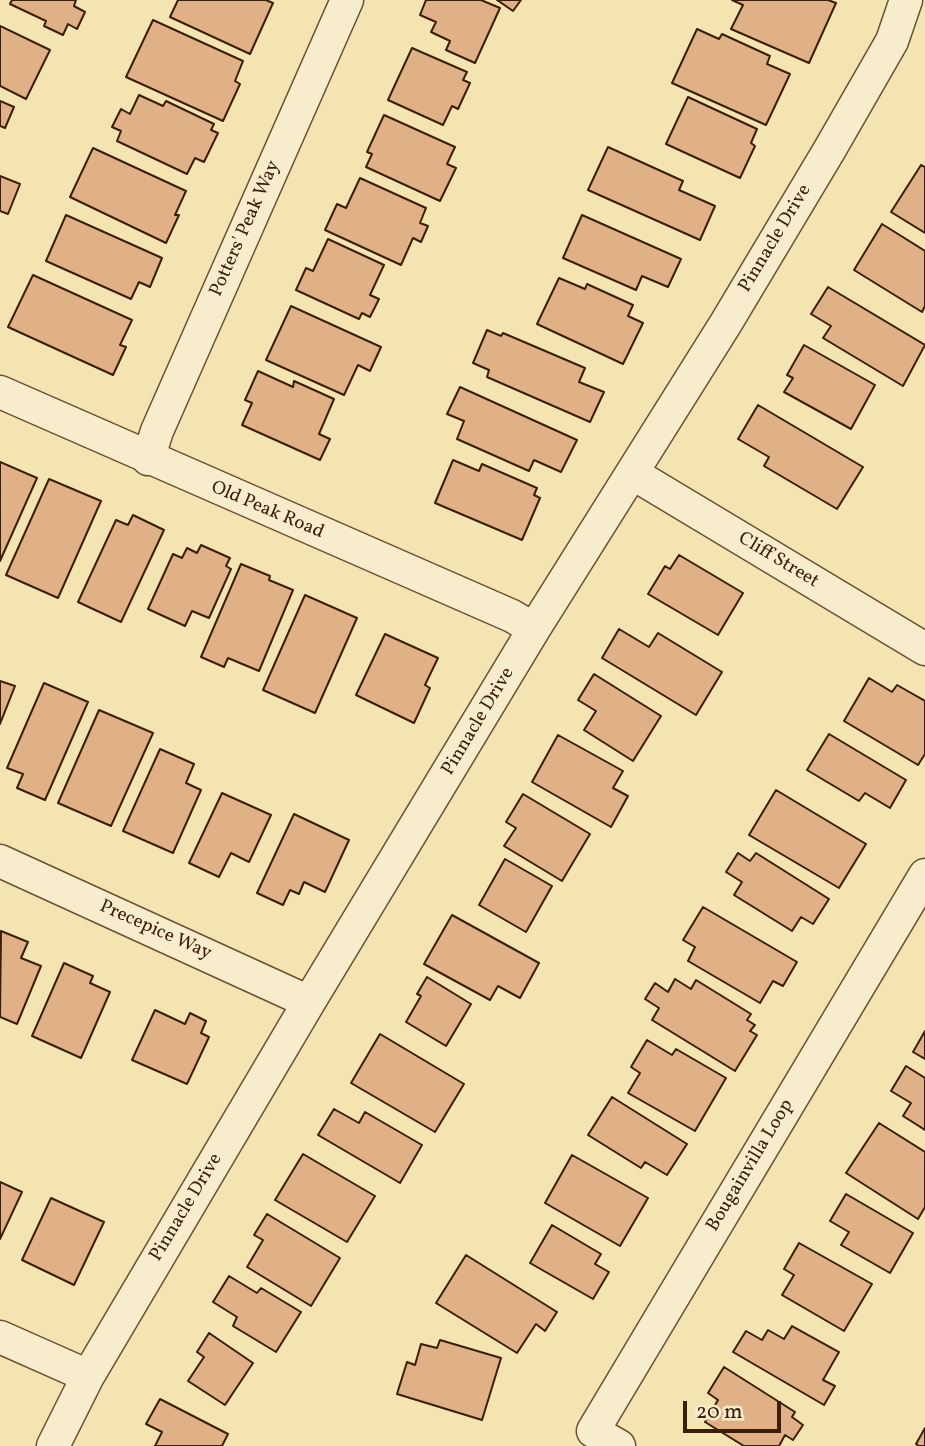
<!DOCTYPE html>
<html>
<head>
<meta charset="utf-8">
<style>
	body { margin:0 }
	#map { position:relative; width:925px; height:1446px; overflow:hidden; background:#f3e4b1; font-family:Vollkorn,serif }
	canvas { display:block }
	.scale { position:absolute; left:683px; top:1401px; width:98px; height:32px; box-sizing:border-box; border:4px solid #3b1e07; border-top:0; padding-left:9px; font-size:21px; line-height:24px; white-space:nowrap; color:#3b1e07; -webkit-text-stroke:5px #f7edcc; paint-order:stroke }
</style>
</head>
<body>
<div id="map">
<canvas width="925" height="1446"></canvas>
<div class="scale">20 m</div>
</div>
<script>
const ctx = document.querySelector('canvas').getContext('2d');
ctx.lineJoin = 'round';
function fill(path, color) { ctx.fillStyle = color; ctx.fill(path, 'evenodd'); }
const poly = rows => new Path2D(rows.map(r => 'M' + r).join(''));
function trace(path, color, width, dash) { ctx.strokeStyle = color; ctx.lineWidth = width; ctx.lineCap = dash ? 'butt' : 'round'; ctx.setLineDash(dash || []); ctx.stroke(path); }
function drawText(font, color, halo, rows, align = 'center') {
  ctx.font = font + ' Vollkorn,serif'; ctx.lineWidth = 6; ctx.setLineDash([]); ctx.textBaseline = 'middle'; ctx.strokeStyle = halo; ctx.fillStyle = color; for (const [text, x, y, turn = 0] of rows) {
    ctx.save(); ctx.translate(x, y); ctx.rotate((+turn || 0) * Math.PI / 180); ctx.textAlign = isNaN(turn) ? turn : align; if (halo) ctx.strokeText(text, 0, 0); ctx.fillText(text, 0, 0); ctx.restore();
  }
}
const building = poly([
	[12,0,76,0,74,6,85,12,77,29,68,24,63,35,44,26,46,21,10,4,12,0],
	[178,0,266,0,273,3,250,54,170,17,178,0],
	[426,0,481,0,500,8,475,63,446,50,450,41,431,32,436,22,420,15,426,0],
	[497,0,521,0,513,11,497,0],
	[732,0,828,0,836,3,809,63,731,29,743,5,732,0],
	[153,20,243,61,235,81,240,84,223,121,126,77,153,20],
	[0,26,50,50,26,99,0,86,0,26],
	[697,29,719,39,722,34,770,56,767,64,790,74,766,125,672,83,697,29],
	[412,48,467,72,463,80,470,83,458,109,452,106,443,125,388,100,412,48],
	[139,95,163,106,166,101,214,124,211,130,218,133,204,162,195,158,187,174,117,141,121,131,112,127,121,109,130,114,139,95],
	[688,97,757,129,751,143,755,146,740,178,666,144,688,97],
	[0,101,14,107,5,128,0,126,0,101],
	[384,115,455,147,447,164,456,168,440,201,366,167,372,154,367,152,384,115],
	[608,147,683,181,679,190,715,206,700,240,588,190,608,147],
	[93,148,186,191,175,215,179,215,166,243,70,197,93,148],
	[921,165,925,167,925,233,891,212,921,165],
	[0,176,20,184,8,214,0,211,0,176],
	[360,178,426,208,420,223,428,226,421,242,413,238,401,265,325,230,337,204,346,208,360,178],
	[66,215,162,258,150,287,139,282,131,299,46,261,66,215],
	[582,215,681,259,668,287,642,276,636,290,563,258,582,215],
	[882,224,925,251,925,306,922,312,854,270,882,224],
	[328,239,384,265,370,295,379,299,370,317,362,313,359,319,296,290,306,268,313,271,328,239],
	[33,275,132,320,120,345,126,347,113,375,8,327,33,275],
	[559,278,585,289,587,284,633,305,628,316,643,323,623,364,537,324,559,278],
	[828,287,925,345,903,386,823,338,831,326,811,314,828,287],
	[291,306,381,347,370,371,358,365,344,395,266,360,291,306],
	[487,330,501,336,503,333,585,368,579,382,604,392,590,422,487,377,489,370,473,363,487,330],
	[804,345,875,385,851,429,784,392,793,378,787,375,804,345],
	[258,371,293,387,294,381,334,399,319,434,330,439,320,460,242,425,252,403,245,400,258,371],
	[460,387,577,440,561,472,534,460,529,471,457,439,464,421,447,414,460,387],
	[758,405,863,467,837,509,764,466,769,457,738,439,758,405],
	[453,460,479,471,482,464,537,488,534,495,540,498,522,540,435,503,453,460],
	[0,462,37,478,0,561,0,462],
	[49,479,101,501,58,598,6,575,49,479],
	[133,515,164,530,121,622,78,602,116,520,128,525,133,515],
	[201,545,230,558,226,566,231,569,209,618,192,611,185,626,148,609,173,554,182,558,187,548,197,553,201,545],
	[679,555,743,593,718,635,648,594,665,566,670,569,679,555],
	[241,564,270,576,269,580,293,590,259,671,228,658,224,667,201,657,241,564],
	[305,595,357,618,315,713,263,690,305,595],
	[619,629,649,647,658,633,722,672,696,715,602,658,619,629],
	[385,634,438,658,425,685,430,688,414,723,356,695,385,634],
	[594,674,661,716,633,761,584,730,596,711,578,700,594,674],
	[869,678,892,692,897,685,925,701,925,754,918,765,844,721,869,678],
	[0,681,15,686,0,724,0,681],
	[44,683,88,702,45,800,17,788,23,774,7,768,44,683],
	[99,710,153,733,111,826,58,803,99,710],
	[829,734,906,780,890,808,865,793,859,801,807,770,829,734],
	[558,735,623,771,613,788,628,796,611,827,532,782,558,735],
	[160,749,194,764,186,783,201,790,173,853,123,831,160,749],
	[776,790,866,844,839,888,749,835,776,790],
	[222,793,271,815,249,862,231,853,219,877,189,863,222,793],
	[523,794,590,834,562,881,504,846,516,828,506,822,523,794],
	[294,814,349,840,325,892,304,882,299,894,290,890,283,905,257,893,294,814],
	[738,853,750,861,756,853,829,899,813,924,801,917,792,931,734,895,742,882,726,872,738,853],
	[505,859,552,886,526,932,479,905,505,859],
	[703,907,797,962,783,986,773,981,760,1003,688,961,695,947,683,940,703,907],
	[452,915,539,963,520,998,498,986,490,1000,424,964,452,915],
	[1,931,28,942,21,958,41,966,17,1024,0,1017,1,931],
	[64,963,93,976,90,983,110,992,81,1058,32,1036,64,963],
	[427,977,471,1004,446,1046,406,1022,421,996,417,994,427,977],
	[675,979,691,989,696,980,751,1014,747,1020,755,1025,750,1031,757,1035,735,1071,652,1020,659,1008,645,999,655,983,668,992,675,979],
	[155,1010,185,1024,190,1013,206,1021,201,1033,209,1037,187,1084,132,1060,155,1010],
	[925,1031,925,1059,913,1052,925,1031],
	[380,1034,464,1084,435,1132,351,1083,380,1034],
	[647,1040,672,1055,676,1049,726,1078,695,1131,628,1093,640,1073,631,1067,647,1040],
	[906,1066,925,1078,925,1130,903,1116,911,1103,891,1091,906,1066],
	[612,1097,687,1144,667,1175,645,1162,641,1168,588,1135,612,1097],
	[334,1109,359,1123,365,1112,422,1145,400,1183,318,1135,334,1109],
	[879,1123,925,1152,925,1207,918,1219,846,1173,879,1123],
	[303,1154,375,1196,347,1242,275,1200,303,1154],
	[572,1155,648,1198,620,1246,545,1203,572,1155],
	[0,1182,22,1192,0,1239,0,1182],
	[846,1194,913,1233,890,1273,841,1245,849,1232,830,1221,846,1194],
	[51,1198,104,1222,74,1285,22,1260,51,1198],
	[267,1214,340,1258,311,1306,247,1267,263,1240,254,1235,267,1214],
	[552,1225,601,1254,595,1264,609,1272,593,1299,530,1263,552,1225],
	[799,1243,872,1284,844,1331,782,1295,794,1275,784,1269,799,1243],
	[466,1255,557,1312,545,1331,536,1324,517,1353,436,1303,466,1255],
	[229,1276,257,1293,261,1288,301,1312,276,1352,233,1326,237,1317,213,1302,229,1276],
	[792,1326,839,1352,823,1380,835,1386,824,1405,733,1352,746,1331,762,1340,768,1330,784,1339,792,1326],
	[209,1333,253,1363,225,1405,188,1381,204,1357,197,1352,209,1333],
	[440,1340,501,1358,482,1420,397,1394,407,1362,415,1365,421,1344,437,1348,440,1340],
	[724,1367,795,1412,792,1417,803,1425,793,1440,785,1435,779,1446,744,1446,705,1422,718,1400,708,1393,724,1367],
	[160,1399,228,1434,222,1446,155,1446,162,1432,146,1424,160,1399],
	[925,1428,925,1446,919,1446,916,1444,925,1428]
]);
fill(building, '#e0b087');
trace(building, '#3b1e07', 2);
const minor = poly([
	[0,392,512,616,534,629],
	[148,459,157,431,347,0],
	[632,473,925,649],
	[0,861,309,1002],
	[0,1337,88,1376],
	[53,1446,88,1376,309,1002,534,629,726,323,830,149,892,41,906,0],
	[619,1446,593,1431,925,875]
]);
trace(minor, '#695032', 35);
trace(minor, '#f7edcc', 32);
drawText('19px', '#3b1e07', '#f7edcc', [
	["Potters' Peak Way",246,229,-66],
	["Pinnacle Drive",776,239,-59],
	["Old Peak Road",267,511,23],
	["Cliff Street",778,561,31],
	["Pinnacle Drive",479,722,-59],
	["Precepice Way",155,931,24],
	["Bougainvilla Loop",751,1166,-59],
	["Pinnacle Drive",187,1208,-59]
]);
</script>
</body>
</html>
